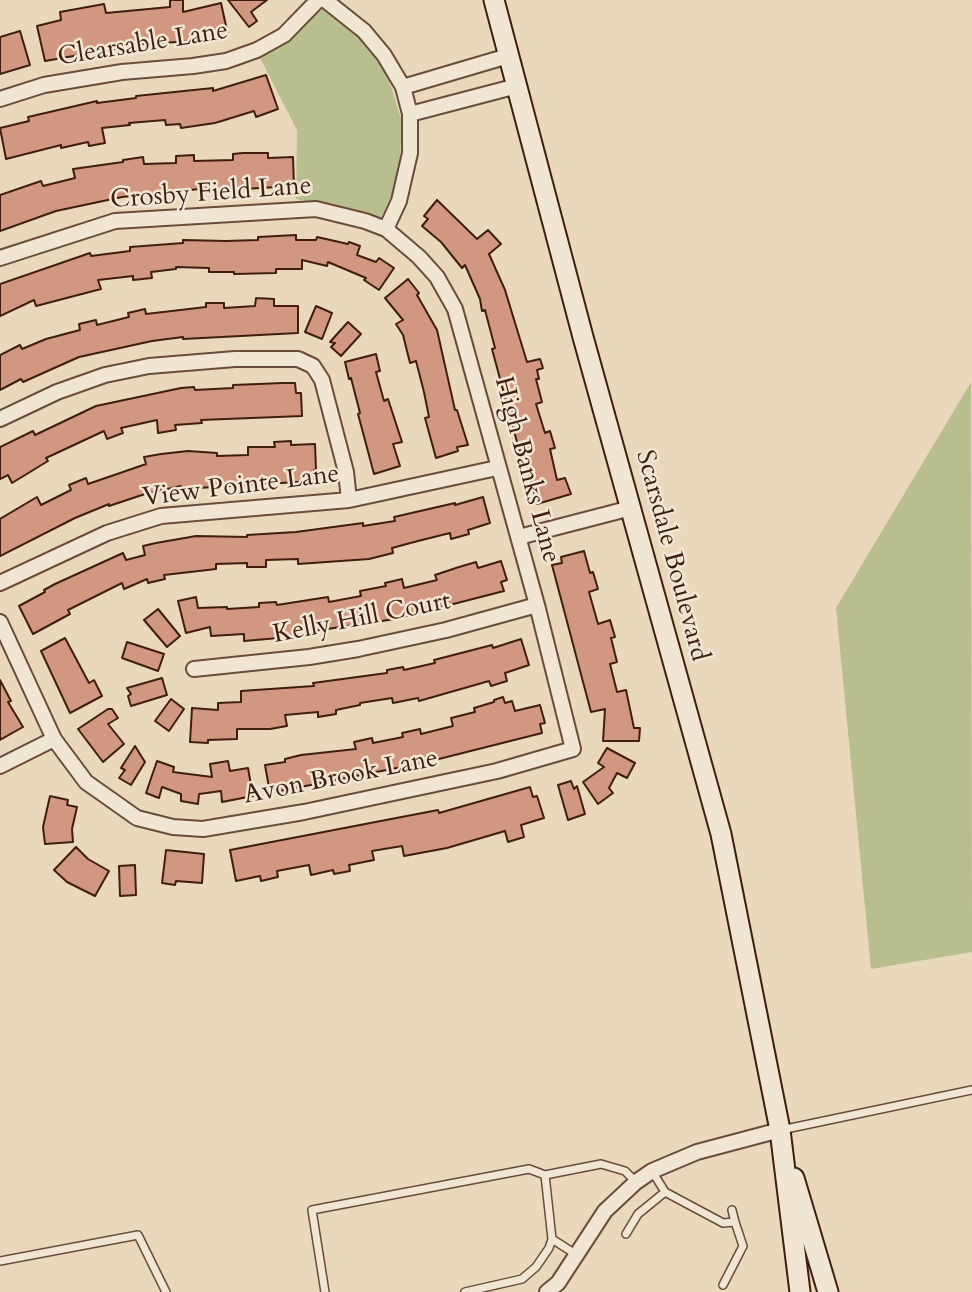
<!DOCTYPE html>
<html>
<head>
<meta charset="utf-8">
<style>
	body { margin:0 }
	canvas { display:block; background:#ead8bc }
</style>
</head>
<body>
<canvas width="972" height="1292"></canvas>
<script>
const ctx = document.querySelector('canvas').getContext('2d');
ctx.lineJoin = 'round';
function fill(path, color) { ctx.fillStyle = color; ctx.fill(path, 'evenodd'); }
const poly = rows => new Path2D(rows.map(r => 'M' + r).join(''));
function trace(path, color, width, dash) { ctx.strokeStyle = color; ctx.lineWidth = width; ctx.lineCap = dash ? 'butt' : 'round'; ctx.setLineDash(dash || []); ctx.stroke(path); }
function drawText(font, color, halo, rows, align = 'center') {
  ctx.font = font + ' Cardo,serif'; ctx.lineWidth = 5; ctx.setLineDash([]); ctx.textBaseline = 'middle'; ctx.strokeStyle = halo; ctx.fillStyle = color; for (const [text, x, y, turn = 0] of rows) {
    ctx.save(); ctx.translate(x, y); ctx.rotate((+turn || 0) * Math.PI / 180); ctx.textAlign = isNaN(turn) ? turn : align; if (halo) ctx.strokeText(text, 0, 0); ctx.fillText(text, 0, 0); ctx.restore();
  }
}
fill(poly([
	[320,8,345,23,373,50,390,83,402,122,400,159,392,195,381,217,347,216,319,204,296,199,297,130,260,58,284,45],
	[971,382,972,952,871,969,836,608]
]), '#b9be8f');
const building = poly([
	[170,0,183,0,183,12,221,3,228,35,215,38,213,29,195,33,195,41,142,44,45,61,37,26,61,20,60,12,104,4,106,13,170,7,170,0],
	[228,0,267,0,251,12,257,21,249,27,228,0],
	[20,31,30,65,0,74,0,37,20,31],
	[266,75,278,109,256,117,254,111,215,123,181,128,180,124,166,125,165,120,129,123,130,125,102,128,105,143,89,146,88,142,61,148,61,145,6,159,0,128,29,121,28,117,97,101,97,103,136,98,136,96,213,88,213,91,266,75],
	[243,153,268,153,268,158,293,157,294,186,227,190,209,190,209,188,122,197,56,211,0,231,0,195,41,181,43,186,75,178,73,169,123,162,123,160,143,157,144,164,176,163,176,156,194,155,194,161,233,160,233,154,243,153],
	[437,200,477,239,488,230,501,244,489,254,505,290,527,362,540,359,543,368,537,370,539,379,536,379,542,402,536,404,545,433,550,431,555,448,550,449,557,480,565,478,571,494,537,504,525,457,522,458,517,442,492,349,495,348,485,310,482,311,480,299,465,265,462,268,441,242,422,226,428,219,424,216,437,200],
	[296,235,296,240,316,240,317,237,348,244,349,242,360,246,357,255,376,262,379,258,394,268,379,290,364,280,366,278,328,262,327,266,302,260,302,269,276,269,276,273,234,274,234,272,209,272,209,268,176,267,176,269,151,272,152,278,133,280,133,276,98,280,101,289,36,306,34,300,0,316,0,284,90,253,91,256,130,251,130,247,183,243,183,240,226,241,258,240,258,237,296,235],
	[408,279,419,293,417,295,437,330,455,410,457,410,468,445,457,447,458,451,436,458,425,418,429,417,424,392,416,361,410,363,403,335,396,324,403,320,385,298,408,279],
	[256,298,274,299,274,306,298,306,298,333,183,339,183,337,152,341,79,357,23,382,21,379,0,390,0,355,20,345,22,349,46,339,80,330,79,324,96,320,97,325,129,317,128,313,145,309,146,314,206,307,206,303,224,303,224,308,255,306,256,298],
	[316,306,332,313,322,339,305,332,316,306],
	[348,322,361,334,341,356,331,347,335,343,330,342,348,322],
	[376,354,380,371,376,372,384,401,388,399,402,442,393,444,400,466,374,474,358,414,360,413,351,378,349,379,345,362,376,354],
	[283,383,295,383,296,393,301,393,302,416,201,420,202,423,175,425,176,430,158,433,157,420,121,428,123,433,107,439,104,431,46,458,48,461,12,483,8,475,0,479,0,447,33,431,35,435,96,406,181,388,194,387,195,390,233,388,233,385,283,383],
	[291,441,291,445,315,444,316,470,314,470,314,481,181,489,181,486,145,494,109,506,109,504,75,518,0,556,0,519,37,497,41,505,71,490,69,485,86,478,88,484,120,473,146,464,144,457,161,454,188,451,217,453,217,456,248,455,248,447,275,447,274,442,291,441],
	[483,497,490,523,468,530,469,534,451,539,450,533,418,541,392,548,393,553,369,559,298,564,298,559,266,560,266,567,247,567,247,563,216,564,216,569,164,575,165,579,148,583,147,579,124,589,122,583,68,610,70,614,33,634,19,606,45,592,44,590,55,584,123,553,126,560,145,555,143,546,156,543,196,536,247,537,247,535,296,532,363,523,363,526,395,521,394,517,455,503,455,505,483,497],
	[584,551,590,573,593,572,598,589,589,592,598,624,610,620,615,637,611,638,617,662,610,664,617,692,626,690,634,728,640,728,639,741,603,741,605,709,591,712,552,565,562,563,561,557,584,551],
	[501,561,507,580,501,582,504,591,395,619,307,632,307,635,290,637,244,641,244,634,211,636,210,627,186,633,178,601,196,597,198,608,227,607,227,609,259,607,259,603,276,602,277,605,328,597,329,602,361,596,360,591,386,586,385,583,402,579,404,588,437,580,435,575,459,567,476,562,478,568,501,561],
	[158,609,180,636,167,647,144,620,158,609],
	[65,638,89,683,94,680,102,696,70,713,41,651,65,638],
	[521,639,529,665,505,673,507,681,491,686,489,681,419,701,418,698,393,703,392,698,360,703,360,705,336,710,336,714,318,717,318,712,285,715,287,726,270,729,237,729,237,739,208,740,208,743,190,742,192,708,218,710,218,703,241,702,241,691,314,686,313,683,387,673,387,670,403,667,404,670,435,663,434,660,492,645,493,648,521,639],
	[127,642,164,654,158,671,122,658,127,642],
	[162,678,167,695,131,706,128,696,131,694,127,688,162,678],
	[0,680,11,701,8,702,23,727,0,740,0,680],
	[503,697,505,703,512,701,515,711,540,705,545,723,540,724,542,733,427,762,270,793,265,765,285,762,285,759,301,755,356,749,354,742,372,738,373,743,403,737,402,733,420,729,421,734,453,726,451,718,475,712,474,708,494,702,494,700,503,697],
	[171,699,184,709,169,731,155,721,171,699],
	[108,709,112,709,118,718,108,724,124,744,103,762,78,729,108,709],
	[135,746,145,762,131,785,119,778,125,770,121,768,135,746],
	[607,748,635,763,627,778,617,773,609,788,613,793,598,804,583,782,604,767,598,763,607,748],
	[157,761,174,767,173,772,212,777,210,764,228,761,230,771,248,768,253,796,222,802,221,791,199,794,198,804,181,801,181,794,162,787,159,798,146,793,157,761],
	[571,781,574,789,577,786,585,814,568,820,558,785,571,781],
	[530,787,533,797,537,796,544,818,521,825,524,837,508,842,505,831,447,848,404,856,402,846,372,851,374,860,349,865,350,871,334,874,333,870,311,875,309,865,277,871,278,877,261,881,260,876,236,881,230,850,438,810,439,813,530,787],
	[50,796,68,800,67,805,77,807,72,829,73,842,45,844,43,827,50,796],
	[76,847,88,859,109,871,95,896,67,882,54,870,76,847],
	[166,850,204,854,202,883,176,881,175,885,162,883,166,850],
	[135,865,136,895,120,896,119,866,135,865]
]);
fill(building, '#d29780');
trace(building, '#401e0f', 2);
const lane = poly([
	[781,1130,972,1090],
	[652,1171,665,1192,723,1223,735,1222,732,1210],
	[545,1175,552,1239,577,1255],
	[626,1234,638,1214,665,1192],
	[0,1261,138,1235,166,1292],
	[723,1285,743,1246,735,1222],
	[325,1292,312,1210,529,1169,545,1175,601,1164,625,1171,636,1182],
	[465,1292,522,1279,536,1267,549,1248,552,1239]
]);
const street = poly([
	[325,0,364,31,384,55,403,87,410,114,410,153,399,201,386,229],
	[403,87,508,56],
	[0,99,44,85,122,72,193,66,226,61,257,50,284,35,318,0],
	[410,114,517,86],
	[0,258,115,221,316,209,365,221,386,229,419,257,437,277,455,309,537,605,573,749,497,771,304,812,203,829,173,827,137,818,86,782,54,739,0,622],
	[0,419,57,392,105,375,149,366,235,359,298,359,313,366,322,380,346,472,349,500],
	[519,537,631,508],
	[0,583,107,533,161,516,349,500,497,468],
	[194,669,309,657,358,649,446,630,537,605],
	[0,766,54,739],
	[547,1292,558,1283,605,1211,636,1182,652,1171,697,1152,780,1130]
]);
const secondary = poly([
	[494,0,583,337,721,834,780,1130,800,1292],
	[794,1178,828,1292]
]);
trace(lane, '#6a4c3a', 10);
trace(street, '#6a4c3a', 18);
trace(secondary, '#401e0f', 23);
trace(lane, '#f1e6d3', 7);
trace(street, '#f1e6d3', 14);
trace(secondary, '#f1e6d3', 19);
drawText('26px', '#401e0f', '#f1e6d3', [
	["Clearsable Lane",143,45,-9],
	["Crosby Field Lane",211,194,-4],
	["High Banks Lane",526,470,75],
	["View Pointe Lane",241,487,-7],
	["Scarsdale Boulevard",671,556,75],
	["Kelly Hill Court",362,619,-11],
	["Avon Brook Lane",341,778,-11]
]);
</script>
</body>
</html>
